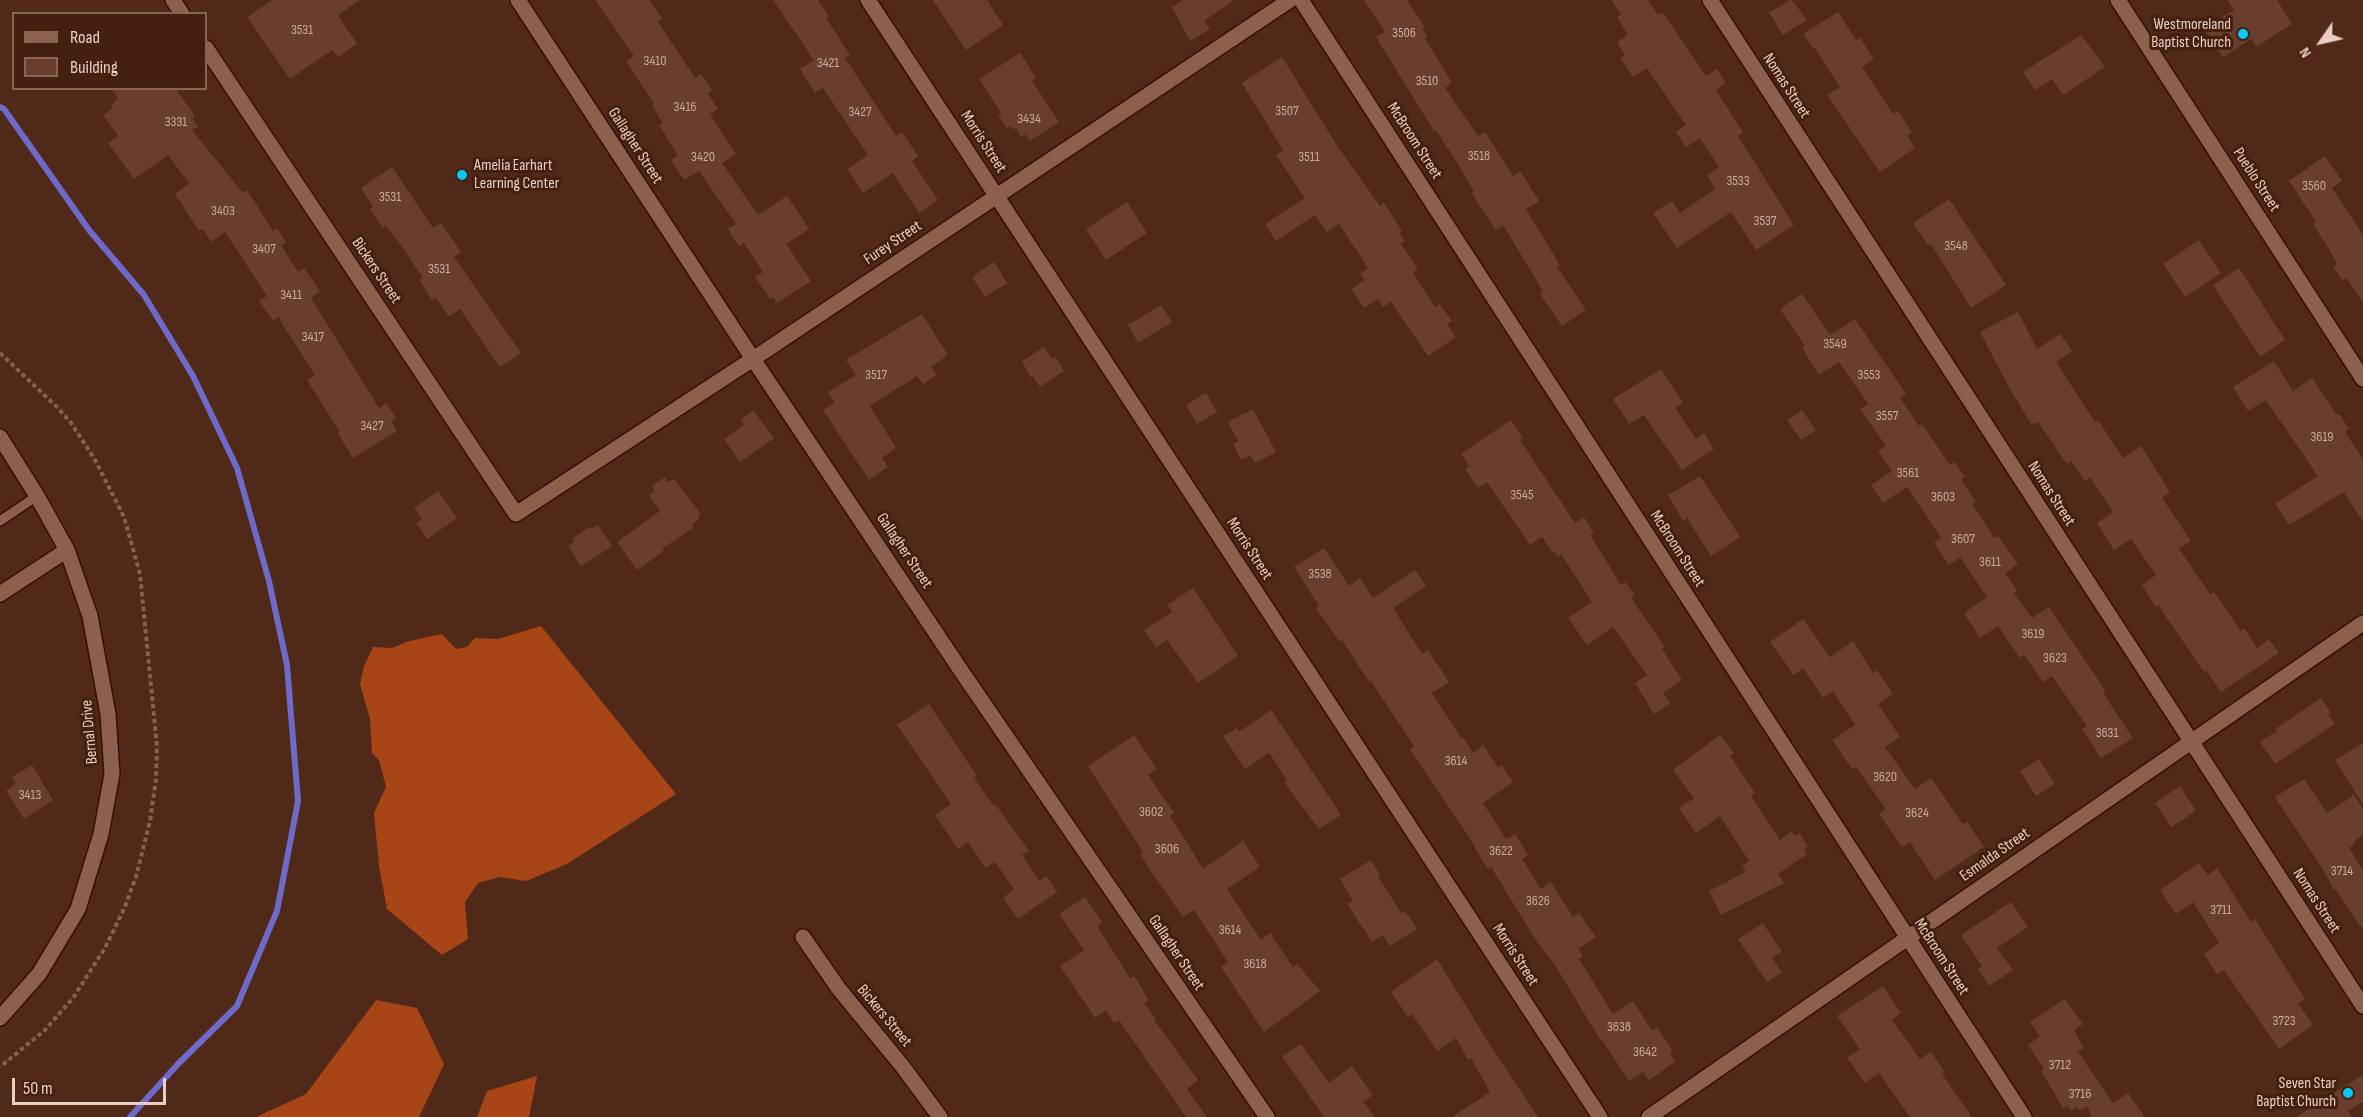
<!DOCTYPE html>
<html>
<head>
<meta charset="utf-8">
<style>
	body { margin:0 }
	#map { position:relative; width:2363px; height:1117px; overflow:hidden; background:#512919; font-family:"Sofia Sans Condensed",sans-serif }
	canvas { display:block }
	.legend { position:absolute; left:12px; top:12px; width:195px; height:78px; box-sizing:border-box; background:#451f0f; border:2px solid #876557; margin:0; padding:8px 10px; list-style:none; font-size:18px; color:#e9cec4 }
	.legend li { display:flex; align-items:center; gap:12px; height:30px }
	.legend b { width:30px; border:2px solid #876557 }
	.north { position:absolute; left:2291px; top:12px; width:60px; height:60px; -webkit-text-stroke:4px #451f0f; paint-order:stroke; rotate:236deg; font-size:16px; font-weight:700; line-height:24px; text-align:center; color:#e9cec4 }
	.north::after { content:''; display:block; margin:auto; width:21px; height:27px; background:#e9cec4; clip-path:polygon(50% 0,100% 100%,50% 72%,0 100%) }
	.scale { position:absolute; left:12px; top:1078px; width:154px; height:27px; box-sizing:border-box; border:3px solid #e9cec4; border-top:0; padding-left:8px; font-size:18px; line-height:21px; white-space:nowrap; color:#e9cec4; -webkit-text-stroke:4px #451f0f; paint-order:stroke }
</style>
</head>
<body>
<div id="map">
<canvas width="2363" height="1117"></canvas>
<ul class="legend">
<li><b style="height:8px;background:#8d604e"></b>Road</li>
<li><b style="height:16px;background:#683e2d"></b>Building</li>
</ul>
<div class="north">N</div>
<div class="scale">50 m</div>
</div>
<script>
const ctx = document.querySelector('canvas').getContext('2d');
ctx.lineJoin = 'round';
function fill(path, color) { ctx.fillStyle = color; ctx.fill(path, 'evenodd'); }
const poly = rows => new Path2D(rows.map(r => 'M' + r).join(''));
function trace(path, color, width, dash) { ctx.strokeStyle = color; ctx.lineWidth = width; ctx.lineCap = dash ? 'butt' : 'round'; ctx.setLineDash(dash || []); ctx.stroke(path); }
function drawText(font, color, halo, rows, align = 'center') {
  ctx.font = font + ' "Sofia Sans Condensed",sans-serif'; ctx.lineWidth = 6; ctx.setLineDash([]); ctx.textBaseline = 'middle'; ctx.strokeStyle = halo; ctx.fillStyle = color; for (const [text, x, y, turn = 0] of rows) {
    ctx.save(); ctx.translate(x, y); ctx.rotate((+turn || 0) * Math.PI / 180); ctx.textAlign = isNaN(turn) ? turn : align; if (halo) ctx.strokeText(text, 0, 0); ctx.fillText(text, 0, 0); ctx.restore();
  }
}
fill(poly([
	[541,626,676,794,567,864,526,881,500,877,478,883,465,902,468,939,442,955,387,909,379,866,374,813,386,787,379,760,372,753,370,719,360,684,364,666,373,647,392,648,409,641,442,634,456,649,467,647,475,638,498,639],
	[376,1000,417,1008,444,1064,419,1117,256,1117,306,1094],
	[537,1076,529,1117,477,1117,487,1091]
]), '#a84517');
trace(poly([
	[0,107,4,109,89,230,144,295,193,376,237,468,269,581,287,665,298,801,277,911,237,1006,178,1064,130,1117]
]), '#6d6ac9', 6);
fill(poly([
	[272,0,360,0,338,15,357,44,338,57,332,50,290,79,247,17],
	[595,0,649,0,662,18,657,21,695,78,701,74,712,91,708,94,718,109,710,114,736,154,722,163,758,215,787,196,809,229,786,244,811,281,777,303,773,297,770,299,755,277,763,272,744,243,739,246,728,229,736,224,699,171,684,180,671,160,678,155,659,125,663,123,652,106,654,104,626,61,634,56],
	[773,0,818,0,829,16,826,18,850,55,845,58,896,136,902,132,918,156,912,161,938,200,919,213,893,173,863,193,847,169,868,155,823,88,815,93,800,69,814,60],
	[933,0,987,0,1003,25,966,50],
	[1183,0,1234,0,1204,21,1210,29,1190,41,1172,7],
	[1364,0,1407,0,1425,27,1422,29,1428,37,1425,38,1452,83,1445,88,1478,136,1485,132,1513,176,1520,171,1539,201,1526,209,1560,265,1557,267,1586,310,1562,326,1540,294,1543,291,1503,225,1496,230,1472,194,1474,192,1458,164,1436,130,1434,131,1376,37,1385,32],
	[1611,0,1648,0,1658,15,1663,13,1706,76,1717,69,1726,83,1716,90,1743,132,1738,136,1794,225,1756,250,1731,212,1677,248,1653,213,1672,201,1680,213,1715,189,1707,175,1719,167,1700,138,1686,147,1676,132,1686,125,1647,68,1633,77,1620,58,1625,55,1617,42,1628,35,1617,17,1621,14],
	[1790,0,1792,0,1807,20,1783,35,1769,13],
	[2227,0,2277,0,2292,24,2256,47,2251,39,2223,57,2204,28,2234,10],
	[1838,12,1856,40,1860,38,1874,59,1862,67,1893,114,1898,111,1912,132,1907,136,1915,148,1880,172,1827,95,1840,87,1814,47,1813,48,1803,34],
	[2081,35,2105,67,2063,95,2052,79,2035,90,2023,72],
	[1020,53,1036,78,1032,81,1059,122,1030,141,1025,134,1021,137,1016,128,1013,130,1011,126,1007,128,998,115,1001,113,979,79],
	[1282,57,1336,144,1380,206,1384,203,1402,231,1399,233,1405,241,1401,244,1418,270,1413,273,1435,307,1440,304,1452,321,1447,324,1456,337,1428,356,1391,302,1383,307,1378,299,1364,308,1351,289,1364,280,1360,274,1368,268,1339,224,1327,232,1315,215,1276,241,1265,224,1305,198,1276,155,1283,150,1242,83],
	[111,88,175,88,195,116,192,118,198,127,192,130,243,193,247,190,273,231,277,228,286,242,281,245,298,272,304,268,320,291,311,298,379,408,386,403,396,418,391,421,397,431,353,458,338,434,340,432,307,380,315,375,278,317,273,321,259,301,267,296,225,232,211,242,203,229,199,231,175,194,189,183,168,155,134,179,108,143,118,136,103,115,113,108,111,105,118,99],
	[2325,156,2342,181,2332,188,2363,235,2363,302,2346,278,2342,280,2333,267,2337,264,2335,259,2313,224,2316,222,2289,181],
	[392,167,433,228,441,223,461,252,454,257,521,353,500,367,460,309,449,317,436,298,432,300,419,280,423,278,400,244,386,226,383,228,370,209,373,207,361,188],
	[1949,199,2006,285,1971,308,1931,244,1928,245,1913,223],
	[1127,202,1147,233,1106,260,1086,229],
	[2199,240,2221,273,2185,297,2163,264],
	[994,262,1007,283,985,297,972,277],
	[2239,268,2285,340,2260,357,2213,285],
	[1802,294,1830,335,1855,319,1906,394,1900,398,1919,426,1922,424,1950,465,1955,462,1965,477,1961,480,1976,502,1972,504,1995,538,1998,536,2018,564,2005,573,2017,590,2014,593,2032,618,2049,607,2105,690,2103,691,2112,707,2133,738,2101,758,2082,729,2087,726,2052,676,2043,682,2024,655,2020,658,1998,626,1980,638,1964,613,1987,597,1960,557,1949,565,1934,543,1941,538,1907,487,1883,503,1871,485,1892,471,1878,451,1886,446,1860,409,1868,404,1839,362,1819,375,1802,348,1805,346,1780,309],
	[1161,305,1172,322,1138,343,1128,325],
	[2018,312,2037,349,2060,334,2072,351,2056,362,2095,422,2098,420,2123,458,2141,446,2170,492,2162,498,2191,541,2179,549,2210,594,2214,592,2241,631,2244,628,2257,648,2269,639,2279,653,2221,692,2206,670,2204,672,2158,605,2156,607,2142,585,2156,575,2131,539,2114,550,2097,523,2113,512,2090,477,2085,481,2071,461,2067,464,2038,422,2032,425,2011,391,1980,332],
	[922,314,948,355,931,367,937,375,923,384,917,376,870,406,896,448,882,458,888,467,869,480,823,410,835,402,828,392,856,375,846,360],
	[1044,347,1052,359,1055,357,1064,371,1040,387,1032,376,1030,377,1022,361],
	[2274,361,2293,391,2312,378,2336,414,2340,415,2349,429,2345,432,2363,459,2363,522,2344,492,2289,525,2275,504,2318,476,2266,400,2248,411,2233,387],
	[1661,369,1683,403,1675,408,1696,439,1704,433,1714,449,1682,470,1644,415,1629,424,1613,399],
	[1206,393,1217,412,1197,424,1186,405],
	[1253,409,1276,452,1255,463,1250,455,1241,460,1233,444,1238,441,1228,422],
	[753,410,774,438,740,462,724,439,744,425,741,420],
	[1802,410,1816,430,1801,440,1787,420],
	[1511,420,1523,438,1520,440,1575,523,1584,517,1594,533,1590,535,1621,585,1625,582,1635,595,1631,598,1665,647,1662,649,1682,680,1663,693,1670,704,1654,714,1635,683,1647,675,1613,627,1587,645,1568,618,1592,602,1561,554,1558,557,1554,551,1552,552,1542,537,1530,545,1487,482,1478,488,1465,469,1469,466,1461,454],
	[1700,476,1740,537,1711,556,1687,518,1683,521,1668,495],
	[665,477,668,482,674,479,701,514,698,516,700,518,692,524,694,527,662,549,664,551,637,570,617,542,660,511,649,495,655,491,652,486],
	[438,491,457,518,427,539,416,523,422,519,414,508],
	[598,525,612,546,581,566,568,546,574,542,572,539,582,532,590,527,592,529],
	[1324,548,1349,586,1360,578,1373,598,1415,570,1426,586,1393,608,1422,654,1428,650,1449,682,1432,693,1462,739,1463,738,1473,753,1483,745,1498,767,1502,765,1513,782,1483,803,1506,839,1515,834,1528,855,1522,859,1541,889,1551,882,1573,917,1579,913,1596,937,1578,949,1583,956,1579,959,1613,1014,1633,1001,1652,1031,1657,1027,1673,1051,1670,1053,1675,1062,1649,1080,1643,1072,1629,1081,1602,1040,1601,1041,1555,965,1537,942,1491,867,1488,869,1474,847,1475,846,1410,749,1414,747,1409,738,1371,681,1369,682,1342,640,1339,641,1316,608,1319,606,1294,567],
	[1193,588,1238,656,1198,683,1167,640,1156,648,1144,630,1172,612,1167,605],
	[1803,619,1830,657,1853,641,1873,673,1877,670,1893,694,1878,704,1900,737,1885,747,1915,789,1931,778,1963,824,1967,822,1984,847,1935,880,1910,842,1902,847,1879,814,1886,809,1856,767,1852,769,1832,740,1855,725,1833,691,1823,698,1803,668,1794,675,1770,642],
	[2321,698,2331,713,2328,714,2335,724,2275,764,2260,742,2277,731,2275,729],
	[929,704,977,776,974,778,994,806,996,805,1029,851,1022,855,1039,881,1046,876,1057,892,1018,919,1003,898,1014,889,995,862,986,868,968,842,958,849,935,815,951,804,897,725],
	[1271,710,1341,815,1319,829,1284,782,1287,780,1269,753,1245,769,1223,736,1237,728,1239,732],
	[1134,735,1157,769,1148,775,1174,813,1170,816,1203,869,1243,841,1260,867,1227,889,1261,940,1270,933,1293,967,1297,964,1320,991,1264,1032,1221,967,1228,962,1194,910,1183,917,1150,870,1140,854,1143,852,1088,766],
	[1720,735,1734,753,1730,756,1755,793,1751,796,1780,840,1792,831,1795,836,1799,833,1808,846,1804,849,1807,854,1778,874,1784,883,1721,915,1709,891,1746,872,1742,866,1749,861,1720,816,1696,833,1679,808,1694,798,1673,770],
	[2363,743,2363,804,2335,760],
	[2039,759,2055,784,2036,796,2020,771],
	[32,765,53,800,24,819,6,791,16,784,12,777],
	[2304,779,2327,813,2354,795,2363,809,2363,835,2354,841,2356,843,2349,848,2363,870,2363,930,2335,889,2334,890,2322,868,2275,797],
	[2180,786,2196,811,2171,827,2155,803],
	[1371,860,1380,875,1378,876,1401,913,1405,911,1417,929,1390,946,1383,935,1372,942,1347,904,1353,901,1340,879],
	[2199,863,2208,875,2217,868,2251,922,2255,919,2305,999,2298,1004,2313,1025,2279,1049,2224,970,2217,974,2204,954,2219,943,2193,902,2176,914,2160,890],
	[1085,897,1102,922,1097,926,1130,978,1134,976,1149,1000,1144,1003,1156,1019,1154,1020,1198,1080,1187,1089,1207,1117,1186,1117,1119,1020,1114,1023,1106,1010,1095,1018,1060,966,1084,950,1059,914],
	[2011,902,2028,927,1997,948,2013,970,1989,986,1978,969,1982,966,1961,935],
	[1763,923,1782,952,1772,958,1782,972,1767,982,1738,939],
	[1437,959,1490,1045,1538,1117,1452,1117,1490,1092,1471,1058,1468,1060,1456,1038,1437,1051,1412,1014,1408,1017,1391,992],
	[1883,986,1901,1013,1892,1020,1920,1059,1931,1052,1945,1072,1942,1074,1972,1117,1910,1117,1879,1073,1865,1083,1847,1058,1860,1049,1837,1016],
	[2065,999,2083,1024,2074,1030,2084,1048,2078,1052,2113,1103,2128,1093,2145,1117,2092,1117,2087,1106,2080,1111,2077,1107,2071,1111,2067,1106,2063,1108,2041,1071,2044,1069,2028,1045,2040,1036,2030,1022],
	[1301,1044,1329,1083,1352,1066,1373,1095,1363,1102,1375,1117,1324,1117,1282,1056],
	[2363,1075,2363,1102,2348,1111,2352,1117,2296,1117]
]), '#683e2d');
const lane = poly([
	[0,521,37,496]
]);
const street = poly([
	[173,0,182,14],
	[518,0,753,359,966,678,1267,1117],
	[868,0,1600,1117],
	[1301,0,2024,1117],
	[1710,0,2363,1006],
	[2118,0,2363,379],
	[206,48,516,514,753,359,1290,0],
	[0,594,67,550],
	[803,937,839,989,903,1067,940,1117],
	[1649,1117,2363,623]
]);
const secondary = poly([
	[0,437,37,496,67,550,90,616,108,714,112,774,101,834,78,909,39,974,0,1018]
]);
trace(lane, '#351002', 12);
trace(street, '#351002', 18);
trace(secondary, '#351002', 18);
trace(poly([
	[0,353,58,408,71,423,94,458,124,517,140,574,157,747,156,779,150,821,136,877,124,909,105,948,73,998,45,1030,0,1067]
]), '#846153', 4, [4.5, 3]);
trace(lane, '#8d604e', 9);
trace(street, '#8d604e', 15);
trace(secondary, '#8d604e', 15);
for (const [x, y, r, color] of [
	[2243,34,6,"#03cbf9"],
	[462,175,6,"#03cbf9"],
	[2348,1093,6,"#03cbf9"]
]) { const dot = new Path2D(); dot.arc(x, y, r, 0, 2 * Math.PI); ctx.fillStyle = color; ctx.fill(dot); trace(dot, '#451f0f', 2); }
drawText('14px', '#c9aa9e', null, [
	["3531",302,30],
	["3506",1404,33],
	["3410",655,61],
	["3421",828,63],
	["3510",1427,81],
	["3416",685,107],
	["3507",1287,111],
	["3427",860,112],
	["3434",1029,119],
	["3331",176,122],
	["3518",1479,156],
	["3420",703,157],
	["3511",1309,157],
	["3533",1738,181],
	["3560",2314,186],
	["3531",390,197],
	["3403",223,211],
	["3537",1765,221],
	["3548",1956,246],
	["3407",264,249],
	["3531",439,269],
	["3411",291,295],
	["3417",313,337],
	["3549",1835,344],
	["3517",876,375],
	["3553",1869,375],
	["3557",1887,416],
	["3427",372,426],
	["3619",2322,437],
	["3561",1908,473],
	["3545",1522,495],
	["3603",1943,497],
	["3607",1963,539],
	["3611",1990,562],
	["3538",1320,574],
	["3619",2033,634],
	["3623",2055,658],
	["3631",2107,733],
	["3614",1456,761],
	["3620",1885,777],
	["3413",30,795],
	["3602",1151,812],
	["3624",1917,813],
	["3606",1167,849],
	["3622",1501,851],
	["3714",2342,871],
	["3626",1538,901],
	["3711",2221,910],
	["3614",1230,930],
	["3618",1255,964],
	["3723",2284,1021],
	["3638",1619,1027],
	["3642",1645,1052],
	["3712",2060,1065],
	["3716",2080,1094]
]);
drawText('16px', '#e9cec4', '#451f0f', [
	["Westmoreland",2231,25],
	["Baptist Church",2231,43],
	["Amelia Earhart",474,166,"left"],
	["Learning Center",474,184,"left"],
	["Seven Star",2336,1084],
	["Baptist Church",2336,1102]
], 'right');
drawText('16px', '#e9cec4', '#451f0f', [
	["Nomas Street",1786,86,57],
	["McBroom Street",1414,141,57],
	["Morris Street",983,142,57],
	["Gallagher Street",635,146,57],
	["Pueblo Street",2256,180,57],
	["Furey Street",893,243,-34],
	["Bickers Street",376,271,56],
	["Nomas Street",2051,494,57],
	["Morris Street",1249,549,57],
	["McBroom Street",1677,549,57],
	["Gallagher Street",904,551,56],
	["Bernal Drive",90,732,-95],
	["Esmalda Street",1995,855,-35],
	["Nomas Street",2316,901,57],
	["Gallagher Street",1176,953,56],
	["Morris Street",1515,955,57],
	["McBroom Street",1941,957,57],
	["Bickers Street",884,1016,50]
]);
</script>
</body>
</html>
